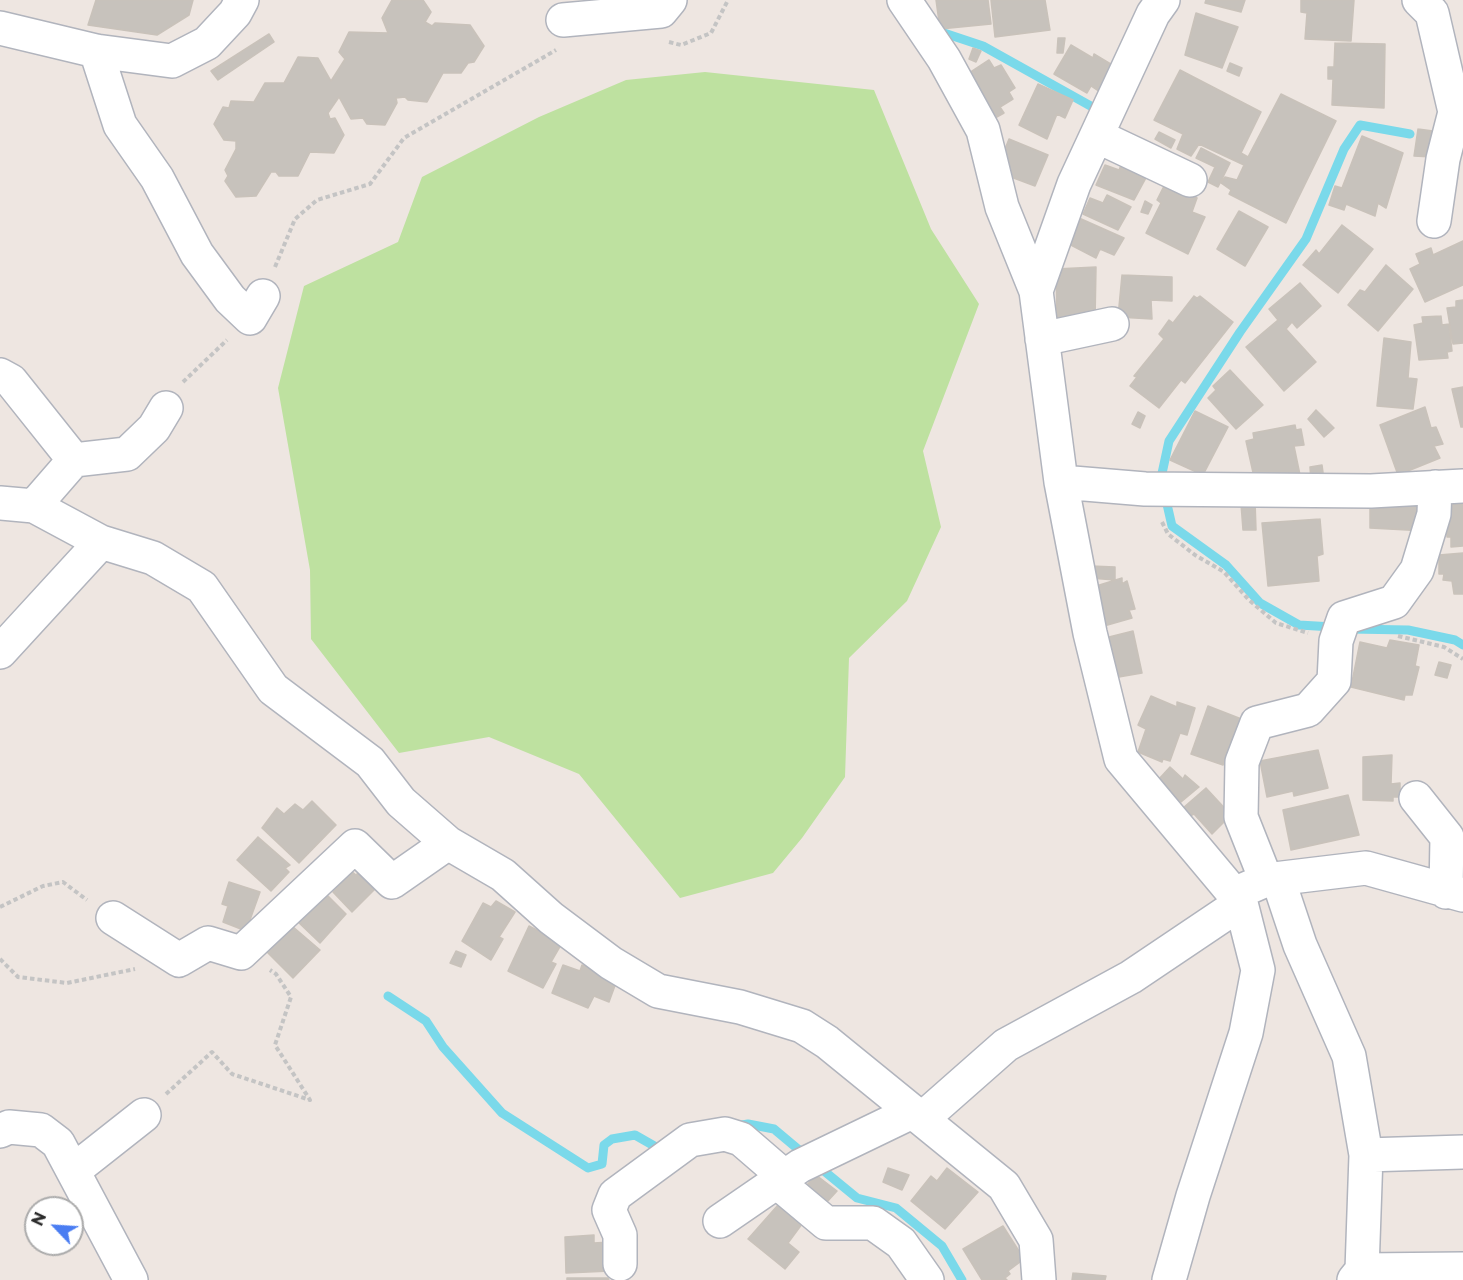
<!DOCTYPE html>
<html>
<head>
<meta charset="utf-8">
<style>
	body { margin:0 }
	#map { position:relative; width:1463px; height:1280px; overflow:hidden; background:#eee6e1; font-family:Montserrat,sans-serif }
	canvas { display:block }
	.north { position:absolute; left:24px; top:1196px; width:60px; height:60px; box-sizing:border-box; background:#fff; border:2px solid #ababab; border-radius:50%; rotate:295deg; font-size:16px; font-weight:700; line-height:24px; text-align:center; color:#2d2d2d }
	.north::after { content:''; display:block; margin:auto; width:21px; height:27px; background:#4a7df2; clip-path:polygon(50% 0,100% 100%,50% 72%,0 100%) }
</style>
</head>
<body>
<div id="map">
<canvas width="1463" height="1280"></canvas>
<div class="north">N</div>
</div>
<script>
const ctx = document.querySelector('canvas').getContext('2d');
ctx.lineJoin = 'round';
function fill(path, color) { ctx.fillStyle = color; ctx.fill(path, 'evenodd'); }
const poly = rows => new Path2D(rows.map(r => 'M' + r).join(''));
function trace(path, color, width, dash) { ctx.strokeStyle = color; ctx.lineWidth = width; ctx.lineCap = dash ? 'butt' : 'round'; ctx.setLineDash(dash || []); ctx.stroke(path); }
fill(poly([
	[705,72,874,90,931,229,979,304,923,451,941,527,907,601,849,658,845,777,802,838,773,873,680,898,579,774,489,737,399,753,311,639,310,570,278,388,304,286,398,242,422,177,539,117,626,80]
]), '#bee1a0');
trace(poly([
	[938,31,983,46,1096,109],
	[1333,627,1299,625,1260,603,1226,565,1172,526,1161,478,1169,441,1240,332,1306,239,1344,149,1360,125,1410,134],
	[1350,629,1408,630,1455,640,1463,645],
	[388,996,426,1021,443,1047,502,1113,588,1168,602,1164,604,1145,612,1139,635,1135,663,1151],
	[736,1126,748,1124,774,1129,805,1155],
	[818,1166,857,1198,896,1208,942,1246,962,1280]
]), '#7ad9ea', 9);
const building = poly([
	[96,0,193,0,189,15,157,35,88,25,96,0],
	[392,0,423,0,431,12,425,22,432,26,435,23,470,25,484,46,474,62,468,63,461,73,443,73,427,102,408,100,405,97,396,98,397,103,385,125,367,124,363,118,351,119,339,97,328,113,330,119,335,118,344,135,334,153,310,152,298,176,279,176,276,172,271,172,256,196,236,197,225,181,228,176,225,170,236,149,236,141,224,140,214,124,223,107,229,108,231,101,254,102,265,83,284,83,298,57,318,58,331,81,345,59,339,52,349,32,388,33,382,18,392,0],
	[936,0,988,0,991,24,940,29,936,0],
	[991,0,1045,0,1050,30,995,37,991,0],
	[1206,0,1245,0,1241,12,1205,3,1206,0],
	[1301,0,1354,0,1351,41,1305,39,1307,13,1301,12,1301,0],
	[1196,13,1238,27,1222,68,1185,55,1196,13],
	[269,34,274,42,218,80,211,71,269,34],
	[1058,38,1065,38,1063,53,1057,53,1058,38],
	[1335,43,1385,44,1384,108,1332,105,1333,79,1328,79,1328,67,1334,67,1335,43],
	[1071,45,1093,58,1094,54,1114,66,1100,92,1091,86,1087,93,1054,74,1071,45],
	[973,48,981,51,976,62,969,59,973,48],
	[989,60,994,68,1001,65,1015,88,1009,92,1013,99,1000,107,1004,113,986,123,960,79,989,60],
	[1230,63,1242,68,1239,76,1227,71,1230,63],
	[1180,70,1261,112,1241,153,1248,157,1281,94,1336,121,1286,223,1229,194,1231,190,1221,183,1225,177,1237,180,1244,165,1199,144,1191,156,1177,149,1183,134,1154,120,1180,70],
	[1038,84,1073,100,1065,118,1057,114,1047,139,1019,125,1038,84],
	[1418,129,1433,131,1432,157,1414,156,1418,129],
	[1159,132,1175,140,1171,148,1155,139,1159,132],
	[1362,136,1403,153,1386,208,1378,203,1375,216,1346,204,1344,210,1329,205,1335,186,1342,188,1362,136],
	[1009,139,1048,155,1035,186,1003,174,1001,159,1009,139],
	[1201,148,1230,163,1218,187,1208,182,1215,167,1196,158,1201,148],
	[1122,163,1147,176,1134,200,1096,185,1105,165,1119,170,1122,163],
	[1165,184,1197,198,1192,212,1205,217,1188,254,1146,233,1161,203,1157,200,1165,184],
	[1107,195,1131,207,1118,230,1083,214,1090,198,1103,203,1107,195],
	[1145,201,1152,205,1148,214,1141,212,1145,201],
	[1239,211,1268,227,1245,266,1217,249,1239,211],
	[1079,218,1124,238,1114,255,1100,249,1096,258,1067,243,1079,218],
	[1342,225,1373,249,1338,293,1303,265,1316,250,1319,254,1342,225],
	[1463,241,1463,285,1425,302,1410,269,1420,264,1416,254,1431,248,1433,255,1463,241],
	[1386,265,1413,289,1378,331,1348,305,1360,290,1365,292,1386,265],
	[1096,267,1095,321,1057,319,1056,269,1096,267],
	[1122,275,1172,277,1172,301,1151,300,1152,319,1118,317,1122,275],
	[1300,283,1321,306,1297,328,1292,322,1286,329,1316,362,1284,391,1246,347,1278,320,1269,309,1300,283],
	[1194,296,1197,298,1200,296,1233,322,1185,383,1181,380,1159,408,1130,386,1137,377,1134,376,1164,339,1159,334,1169,320,1173,323,1194,296],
	[1463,300,1463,343,1453,344,1447,308,1456,307,1456,301,1463,300],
	[1441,316,1442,325,1449,324,1452,351,1447,352,1448,358,1419,360,1414,325,1423,323,1422,317,1441,316],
	[1384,338,1411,342,1408,378,1417,379,1413,409,1377,406,1384,338],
	[1230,370,1263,405,1236,429,1208,398,1216,390,1213,386,1230,370],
	[1463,387,1463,427,1461,427,1452,389,1463,387],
	[1425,407,1431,428,1436,427,1443,444,1434,446,1440,458,1398,475,1380,425,1425,407],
	[1316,410,1334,428,1324,437,1308,419,1316,410],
	[1195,411,1228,427,1203,475,1170,460,1195,411],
	[1138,412,1145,416,1140,428,1132,424,1138,412],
	[1295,425,1296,430,1301,429,1304,445,1294,446,1300,475,1254,477,1246,441,1254,439,1253,433,1295,425],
	[1322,465,1324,480,1311,481,1310,467,1322,465],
	[1255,501,1256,530,1243,530,1241,504,1255,501],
	[1370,501,1428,504,1426,531,1370,528,1370,501],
	[1463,504,1463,546,1451,547,1451,537,1447,537,1445,505,1463,504],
	[1320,519,1323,554,1317,556,1319,581,1268,586,1262,523,1320,519],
	[1463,553,1463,594,1454,594,1452,581,1443,580,1444,574,1439,574,1439,555,1463,553],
	[1091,566,1115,567,1115,580,1090,578,1091,566],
	[1122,578,1122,584,1127,581,1135,609,1129,610,1132,618,1104,626,1093,587,1122,578],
	[1133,631,1142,673,1113,678,1105,638,1133,631],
	[1390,640,1419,645,1415,666,1419,667,1412,695,1405,695,1404,700,1351,687,1360,642,1387,648,1390,640],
	[1439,662,1451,665,1447,678,1435,675,1439,662],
	[1151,696,1177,707,1177,702,1195,708,1187,735,1180,733,1170,761,1163,759,1162,762,1138,752,1146,729,1138,725,1151,696],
	[1208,706,1244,720,1239,736,1235,734,1223,765,1191,754,1208,706],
	[1318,750,1328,788,1294,796,1293,791,1267,797,1260,761,1318,750],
	[1392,755,1391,784,1400,783,1400,797,1393,797,1393,801,1363,800,1363,757,1392,755],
	[1170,767,1183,779,1185,775,1199,787,1181,802,1158,780,1170,767],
	[1206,788,1231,815,1212,834,1194,814,1190,816,1183,808,1206,788],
	[1348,795,1359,835,1291,850,1283,810,1348,795],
	[312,801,336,825,299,863,262,828,277,808,284,814,295,804,303,810,312,801],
	[258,837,290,865,285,868,289,872,271,891,237,860,258,837],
	[361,870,377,887,352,912,333,892,351,871,356,875,361,870],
	[229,882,260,892,246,931,223,922,228,906,222,904,229,882],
	[324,892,346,914,320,943,296,920,324,892],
	[496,901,515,912,499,937,503,939,491,960,462,941,483,903,491,907,496,901],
	[292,926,320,950,293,978,265,950,292,926],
	[529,926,562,943,551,962,556,964,543,988,508,971,529,926],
	[456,951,466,955,461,967,450,963,456,951],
	[563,965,580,971,582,965,617,980,609,1002,594,996,588,1008,552,993,563,965],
	[888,1168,909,1175,902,1190,883,1182,888,1168],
	[947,1168,978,1192,945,1229,911,1201,931,1176,937,1181,947,1168],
	[816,1175,837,1191,826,1203,806,1186,816,1175],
	[778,1205,802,1224,788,1243,799,1252,785,1269,748,1239,778,1205],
	[1003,1226,1024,1259,1008,1271,1010,1274,1005,1278,1007,1280,982,1280,963,1249,1003,1226],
	[594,1235,594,1243,610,1242,610,1271,566,1273,565,1237,594,1235],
	[1073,1273,1106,1276,1105,1280,1072,1280,1073,1273],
	[567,1278,608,1278,609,1280,567,1280,567,1278]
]);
fill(building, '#c7c2bc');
trace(building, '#c9c2ba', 1.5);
const minor = poly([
	[904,0,944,59,983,130,1002,207,1036,291],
	[1163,0,1153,14,1074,184,1036,291,1061,482,1090,633,1121,759,1234,894],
	[1419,0,1432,13,1455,112,1443,159,1434,221],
	[563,20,661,11,670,0],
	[0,28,96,51,172,61,207,43,235,13,242,0],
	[96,51,120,125,157,178,197,254,230,299,250,318,263,296],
	[1097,136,1190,180],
	[1042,339,1112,324],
	[0,375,11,381,74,460,34,506],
	[74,460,127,454,154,428,166,408],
	[1061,482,1145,489,1371,491,1463,486],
	[0,503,34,506,101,542,153,558,202,587,273,689,370,762,401,802,448,843,503,875,551,918,611,963,658,991,740,1007,802,1026,827,1042,1004,1186,1036,1240,1039,1280],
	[0,652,101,542],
	[1416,798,1447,837,1446,892],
	[1278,879,1300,945,1349,1056,1366,1155,1362,1270,1354,1280],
	[1266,880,1241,817,1242,762,1257,723,1308,710,1334,681,1336,641,1344,618,1394,602,1417,570,1434,514,1435,487],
	[113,918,179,960,208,943,241,953,355,846,392,882,448,843],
	[922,1119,1006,1045,1131,977,1241,903],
	[0,1131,9,1127,41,1130,58,1143,131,1280],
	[1366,1155,1463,1152],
	[73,1171,144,1115],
	[777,1182,826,1223,873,1223,901,1243,927,1280],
	[720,1221,800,1166,912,1112],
	[620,1264,620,1235,609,1210,615,1195,690,1140,725,1134,741,1139,785,1177],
	[1362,1270,1463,1269],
	[1169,1280,1193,1196,1246,1033,1258,970,1241,903,1234,894,1266,880,1366,868,1463,895]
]);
trace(minor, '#b1b4bd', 36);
trace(poly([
	[669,42,681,45,711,33,728,0],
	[275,267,295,219,317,200,370,184,404,138,556,50],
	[183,382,227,340],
	[1162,522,1168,534,1195,555,1224,572,1249,600,1276,623,1308,633],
	[1398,636,1444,647,1463,659],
	[0,907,43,886,63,882,87,900],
	[0,959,18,977,67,983,135,969],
	[166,1094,212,1052,232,1074,310,1100,275,1045,291,997,276,974,270,970]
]), '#c4c4c4', 4, [4.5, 3]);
trace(minor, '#fff', 33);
</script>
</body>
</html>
